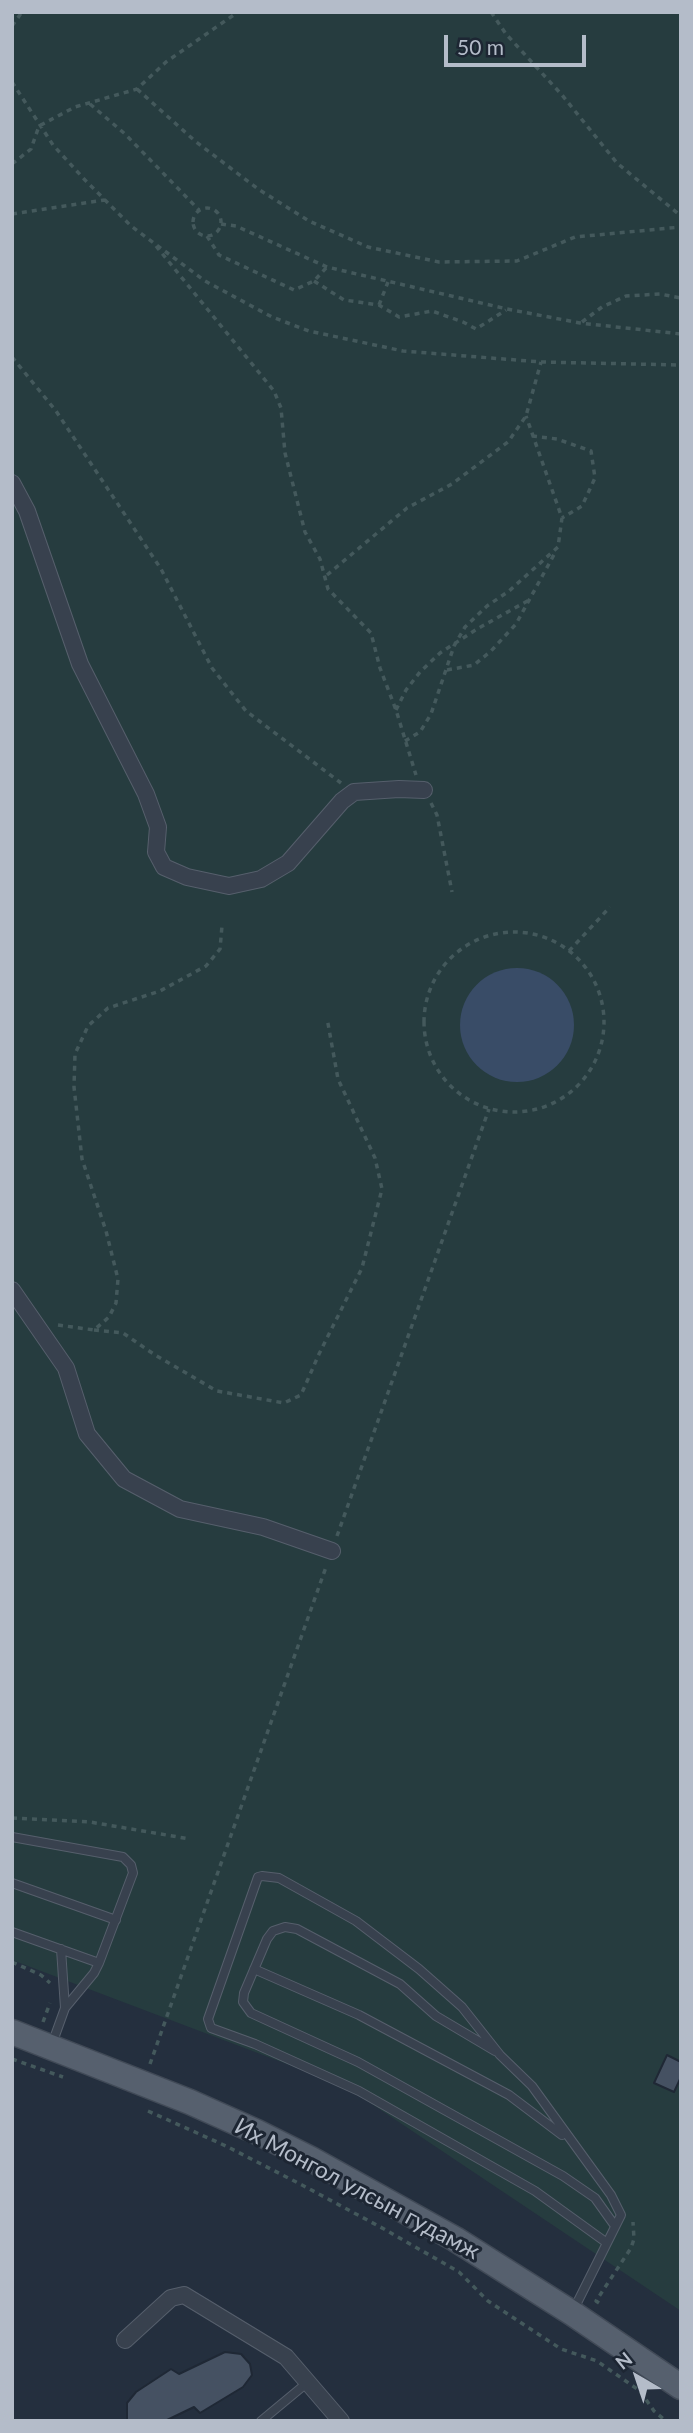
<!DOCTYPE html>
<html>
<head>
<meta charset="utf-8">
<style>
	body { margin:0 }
	#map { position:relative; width:693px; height:2433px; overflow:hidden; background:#242f3e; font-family:Lato,sans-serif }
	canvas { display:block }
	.frame { position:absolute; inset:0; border:14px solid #b4bcc9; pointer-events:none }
	.north { position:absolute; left:602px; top:2342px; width:70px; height:70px; -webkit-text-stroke:5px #1d2633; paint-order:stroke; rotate:321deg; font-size:19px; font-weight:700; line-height:28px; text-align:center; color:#b4bcc9 }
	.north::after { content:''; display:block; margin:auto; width:24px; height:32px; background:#b4bcc9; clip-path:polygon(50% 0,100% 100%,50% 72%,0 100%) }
	.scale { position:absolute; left:444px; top:35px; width:142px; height:32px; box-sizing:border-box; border:4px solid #b4bcc9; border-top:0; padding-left:9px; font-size:21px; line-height:24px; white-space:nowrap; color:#b4bcc9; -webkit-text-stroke:5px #1d2633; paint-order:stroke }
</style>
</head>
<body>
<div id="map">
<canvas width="693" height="2433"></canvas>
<div class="frame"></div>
<div class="north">N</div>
<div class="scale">50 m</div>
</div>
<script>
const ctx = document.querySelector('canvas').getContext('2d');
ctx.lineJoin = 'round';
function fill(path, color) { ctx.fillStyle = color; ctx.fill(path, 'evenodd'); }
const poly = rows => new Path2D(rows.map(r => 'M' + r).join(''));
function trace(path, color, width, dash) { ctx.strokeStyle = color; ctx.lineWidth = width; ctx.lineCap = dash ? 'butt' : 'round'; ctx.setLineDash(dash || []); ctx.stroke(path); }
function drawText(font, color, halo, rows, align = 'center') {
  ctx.font = font + ' Lato,sans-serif'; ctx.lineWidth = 6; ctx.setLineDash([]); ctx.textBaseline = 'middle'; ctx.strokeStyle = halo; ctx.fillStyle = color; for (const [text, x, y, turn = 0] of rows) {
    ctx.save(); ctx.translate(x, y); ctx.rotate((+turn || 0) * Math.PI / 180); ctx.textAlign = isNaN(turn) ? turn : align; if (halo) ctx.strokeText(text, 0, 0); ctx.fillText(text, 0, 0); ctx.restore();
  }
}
fill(poly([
	[12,12,681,12,681,2311,345,2086,12,1960]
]), '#263c3f');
fill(poly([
	'460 1025a57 57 0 1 1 114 0a57 57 0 1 1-114 0Z'
]), '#394c67');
const building = poly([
	[667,2055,681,2062,681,2077,674,2092,654,2083,667,2055],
	[225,2352,241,2354,250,2364,252,2375,243,2387,200,2413,194,2407,165,2421,127,2421,127,2403,136,2392,171,2369,179,2374,225,2352]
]);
fill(building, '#455162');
trace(building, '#1f2835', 2);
const service = poly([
	[12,1837,123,1857,131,1865,133,1873,99,1963,12,1932],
	[12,1883,116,1920],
	[254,1969,359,2015,509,2095,562,2135],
	[65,2008,94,1973,99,1963],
	[52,2044,65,2008,61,1949],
	[495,2051,436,2016,400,1984,297,1929,285,1927,273,1931,267,1939,244,1993,243,2002,251,2013,358,2062,563,2176,595,2198,615,2226],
	[574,2309,621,2215,611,2195,532,2086,500,2055,462,2007,419,1969,356,1921,279,1878,262,1876,258,1877,208,2019,211,2028,255,2044,359,2091,535,2191,607,2243],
	[261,2421,308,2382]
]);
const minor = poly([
	[12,483,27,511,80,664,146,794,158,827,156,852,164,867,187,877,229,886,261,879,288,863,342,801,354,792,399,789,424,790],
	[12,1290,66,1368,87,1434,124,1479,180,1509,263,1527,332,1551],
	[125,2340,171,2298,184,2295,286,2357,341,2421]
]);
const primary = poly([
	[12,2032,190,2102,257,2132,311,2159,455,2239,572,2313,681,2387]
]);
trace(service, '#565f6c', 10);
trace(minor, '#565f6c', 18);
trace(primary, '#414a57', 27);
trace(poly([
	[491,12,506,34,562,95,617,163,681,216],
	[12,26,22,12],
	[12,82,53,145,85,180,131,226,205,281,272,317,309,331,403,351,541,362,681,365],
	[137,89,195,141,258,189,309,221,368,247,439,262,517,261,575,237,681,227],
	[90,104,125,134,199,210],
	[12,164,31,149,39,126,75,107,137,89,166,62,238,12],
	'193 222a14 14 0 1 1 28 0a14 14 0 1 1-28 0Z',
	[12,214,105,200],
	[221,224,236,226,327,267,507,309,580,323,681,334],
	[207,236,219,255,294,290,314,281,326,268],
	[156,246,274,391,281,408,285,453,305,532,320,559,328,589,371,633,380,668,396,710,416,775],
	[314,281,344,300,379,305,399,317,432,311,463,322,476,329,506,310],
	[379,305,388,282],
	[582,322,602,307,626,296,660,294,681,298],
	[12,357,56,411,161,569,212,668,246,711,341,783],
	[532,436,557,439,591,451,595,478,582,506,562,518],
	[327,575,407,508,452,484,508,442,526,416,541,362],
	[447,670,474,665,491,651,516,624,556,551],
	[396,710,406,690,420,672,440,653,477,629,531,599],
	[405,741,420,732,431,714,454,646,465,627,487,606,509,591,558,547,562,518,526,416],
	[431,803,437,815,452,892],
	'424 1022a90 90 0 1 1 180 0a90 90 0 1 1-180 0Z',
	[569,951,610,907],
	[58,1325,94,1330,109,1317,116,1303,118,1279,106,1231,82,1159,74,1087,75,1054,88,1026,108,1008,160,991,206,966,220,949,222,926],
	[94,1330,123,1333,155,1355,217,1391,284,1403,301,1395,319,1354,362,1268,382,1189,375,1158,338,1079,327,1018],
	[337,1536,489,1109],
	[12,1818,90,1822,190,1839],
	[12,1962,41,1975,50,1983],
	[43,2022,50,2003],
	[12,2059,63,2077],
	[150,2064,326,1567],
	[148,2111,226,2146,302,2185,384,2229,459,2272,488,2301,561,2349,597,2361,640,2391,654,2411,666,2421],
	[599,2303,596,2301,631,2248,634,2239,633,2222]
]), '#44595c', 3.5, [5, 5]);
trace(service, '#38414e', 8);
trace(minor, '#38414e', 16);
trace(primary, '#56606e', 24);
drawText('23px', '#b4bcc9', '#1d2633', [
	["Их Монгол улсын гудамж",357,2189,28]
]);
</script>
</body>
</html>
